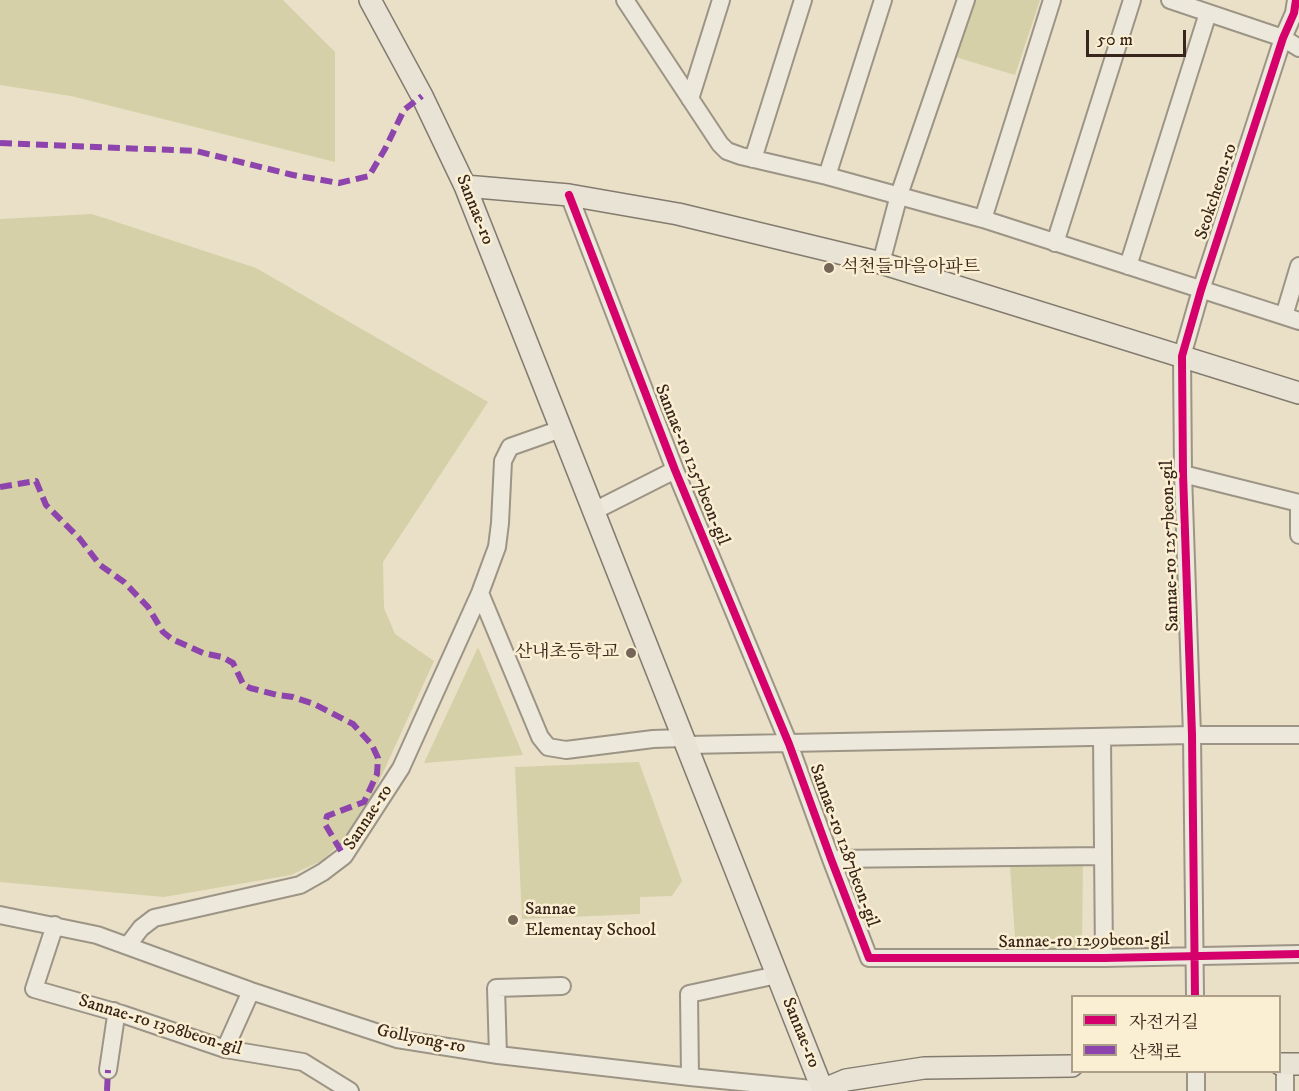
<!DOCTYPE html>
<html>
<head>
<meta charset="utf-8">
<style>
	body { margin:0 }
	#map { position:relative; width:1299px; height:1091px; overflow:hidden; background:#eae0c8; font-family:"IM FELL DW Pica","Noto Serif KR",serif }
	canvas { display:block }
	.legend { position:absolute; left:1071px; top:995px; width:210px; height:78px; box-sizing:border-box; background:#faefd2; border:2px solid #ac9e89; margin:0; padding:8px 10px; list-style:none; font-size:18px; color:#38251b }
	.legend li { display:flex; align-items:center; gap:12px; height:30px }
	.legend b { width:30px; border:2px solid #ac9e89 }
	.scale { position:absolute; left:1086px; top:30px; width:100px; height:27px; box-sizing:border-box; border:3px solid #38251b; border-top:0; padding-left:8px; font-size:18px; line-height:21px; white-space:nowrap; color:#38251b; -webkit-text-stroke:4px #faefd2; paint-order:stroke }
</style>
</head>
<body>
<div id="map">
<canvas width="1299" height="1091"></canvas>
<ul class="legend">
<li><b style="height:8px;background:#d6006c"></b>자전거길</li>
<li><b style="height:8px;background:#8e44ad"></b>산책로</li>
</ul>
<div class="scale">50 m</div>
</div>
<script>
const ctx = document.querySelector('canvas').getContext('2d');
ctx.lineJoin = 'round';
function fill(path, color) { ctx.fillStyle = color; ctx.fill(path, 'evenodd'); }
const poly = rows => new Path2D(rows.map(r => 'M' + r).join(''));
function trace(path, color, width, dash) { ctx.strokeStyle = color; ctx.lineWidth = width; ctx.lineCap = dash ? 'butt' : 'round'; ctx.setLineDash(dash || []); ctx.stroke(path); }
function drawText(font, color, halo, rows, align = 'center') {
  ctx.font = font + ' "IM FELL DW Pica","Noto Serif KR",serif'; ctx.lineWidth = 5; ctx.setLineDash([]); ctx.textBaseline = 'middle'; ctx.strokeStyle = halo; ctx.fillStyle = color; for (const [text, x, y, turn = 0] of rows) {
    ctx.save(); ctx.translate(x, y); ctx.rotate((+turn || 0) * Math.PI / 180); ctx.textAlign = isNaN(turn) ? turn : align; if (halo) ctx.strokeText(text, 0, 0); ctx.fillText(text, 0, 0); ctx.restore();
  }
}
fill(poly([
	[0,0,283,0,335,52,335,162,71,96,0,85],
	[970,0,1040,0,1015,75,952,56],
	[92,214,256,268,488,402,383,562,384,608,395,634,434,661,370,801,348,835,323,860,291,875,164,897,0,882,0,219],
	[478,647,523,755,424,763],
	[639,762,682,881,672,896,640,897,640,914,522,919,515,767],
	[1083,864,1082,949,1016,951,1010,866]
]), '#d5d0a7');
const minor = poly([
	[625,0,720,144,727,151,741,156,827,176,983,219,1299,321],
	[1170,0,1283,38,1299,48],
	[690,99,721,0],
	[753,159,803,0],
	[827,176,883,0],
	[569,195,675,470,789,744,831,859,869,958,1104,958,1299,954],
	[983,219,1052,0],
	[1055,243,1132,0],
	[881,263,899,195,966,0],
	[1128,266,1208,13],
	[1284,316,1299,266],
	[1183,474,1299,503],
	[1299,503,1299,535],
	[594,511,675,470],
	[480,593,540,737,548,747,566,750,653,739,683,738,688,745,1192,735,1299,735],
	[1102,738,1104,958],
	[831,859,1103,856],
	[0,915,97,935,251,991,397,1039,498,1055,690,1077,822,1090],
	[55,925,34,989,122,1014,225,1049,303,1062,350,1091],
	[128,945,141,928,154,918,300,885,323,872,344,856,401,768,480,593,497,547,500,523,503,461,510,447,561,429],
	[1195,996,1192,735,1183,474,1182,356,1201,290,1283,38,1294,13,1296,0],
	[225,1049,251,991],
	[498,1055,496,988,562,986],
	[108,1070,116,1016,114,1011],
	[1196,1072,1196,1091],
	[690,1077,689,994,777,975],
	[1285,1091,1285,1064]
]);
const major = poly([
	[370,0,422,96,465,186,823,1091],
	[465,186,569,195,678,214,881,263,1299,393],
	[1280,1064,1299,1064],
	[822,1090,846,1080,924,1068,1072,1066]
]);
trace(minor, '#9c9485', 20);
trace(major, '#837b6e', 24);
trace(minor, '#ede8dc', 16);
trace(major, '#e9e3d6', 21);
trace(poly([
	[0,143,196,151,293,175,339,183,369,176,385,149,404,110,422,96],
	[0,487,36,481,46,505,80,539,100,565,124,582,148,607,163,632,172,639,203,653,222,657,233,663,243,684,250,688,277,695,293,697,314,704,353,724,372,745,378,758,377,774,364,802,327,816,325,824,344,856],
	[107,1091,108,1070]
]), '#8e44ad', 6, [12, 6]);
trace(poly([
	[569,195,675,470,789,744,831,859,869,958,1104,958,1299,954],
	[1195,996,1192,735,1183,474,1182,356,1201,290,1283,38,1294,13,1296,0]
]), '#d6006c', 8);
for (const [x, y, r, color] of [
	[829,268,6,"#766658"],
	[631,653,6,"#766658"],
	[513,920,6,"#766658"]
]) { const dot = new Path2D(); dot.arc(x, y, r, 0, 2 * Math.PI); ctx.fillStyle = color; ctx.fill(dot); trace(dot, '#faefd2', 2); }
drawText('18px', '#38251b', '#faefd2', [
	["Seokcheon-ro",1217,192,-72],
	["Sannae-ro",474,210,68],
	["Sannae-ro 1257beon-gil",691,465,68],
	["Sannae-ro 1257beon-gil",1171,546,-92],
	["Sannae-ro",369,818,-57],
	["Sannae-ro 1287beon-gil",843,846,70],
	["Sannae-ro 1299beon-gil",1084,942,-1],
	["Sannae-ro 1308beon-gil",160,1026,17],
	["Sannae-ro",800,1033,68],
	["Gollyong-ro",421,1040,11]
]);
drawText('18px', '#38251b', '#faefd2', [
	["석천들마을아파트",841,268],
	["산내초등학교",619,653,"right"],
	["Sannae",525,910],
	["Elementay School",525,931]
], 'left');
</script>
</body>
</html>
